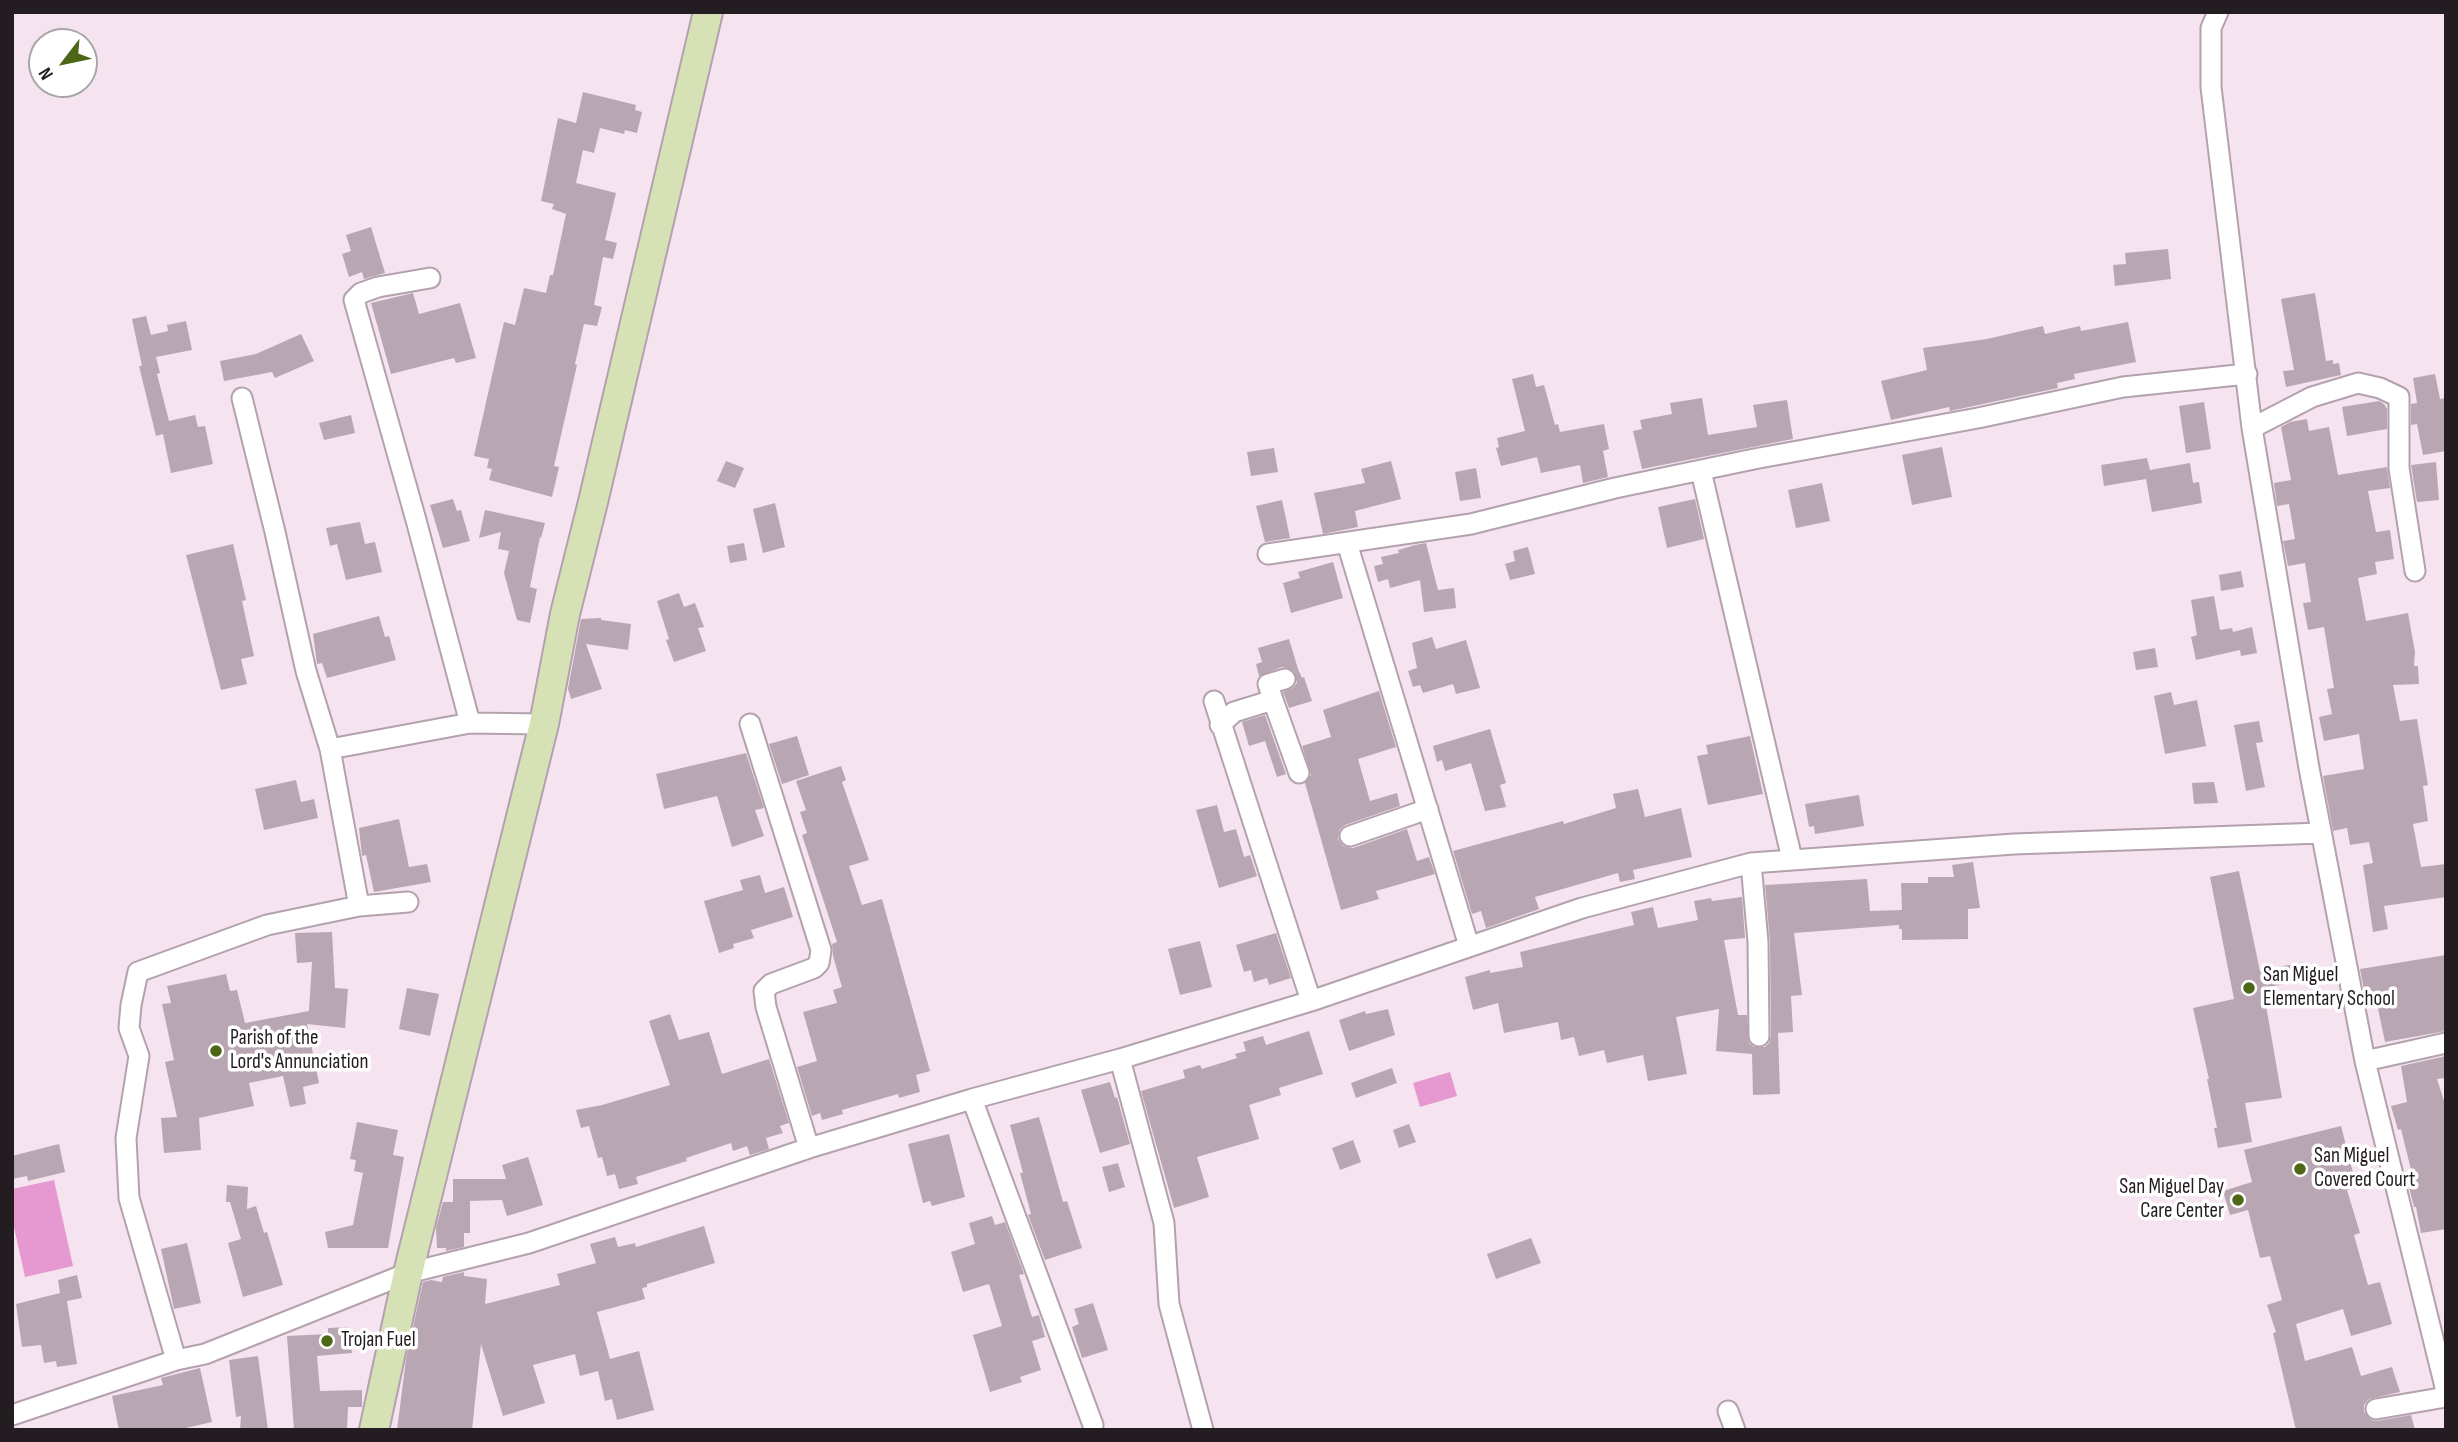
<!DOCTYPE html>
<html>
<head>
<meta charset="utf-8">
<style>
	body { margin:0 }
	#map { position:relative; width:2458px; height:1442px; overflow:hidden; background:#f5e4f0; font-family:"Sofia Sans Condensed",sans-serif }
	canvas { display:block }
	.frame { position:absolute; inset:0; border:14px solid #231d22; pointer-events:none }
	.north { position:absolute; left:28px; top:28px; width:70px; height:70px; box-sizing:border-box; background:#fff; border:2px solid #a7a5a7; border-radius:50%; rotate:238deg; font-size:19px; font-weight:700; line-height:28px; text-align:center; color:#231d22 }
	.north::after { content:''; display:block; margin:auto; width:24px; height:32px; background:#4d6617; clip-path:polygon(50% 0,100% 100%,50% 72%,0 100%) }
</style>
</head>
<body>
<div id="map">
<canvas width="2458" height="1442"></canvas>
<div class="frame"></div>
<div class="north">N</div>
</div>
<script>
const ctx = document.querySelector('canvas').getContext('2d');
ctx.lineJoin = 'round';
function fill(path, color) { ctx.fillStyle = color; ctx.fill(path, 'evenodd'); }
const poly = rows => new Path2D(rows.map(r => 'M' + r).join(''));
function trace(path, color, width, dash) { ctx.strokeStyle = color; ctx.lineWidth = width; ctx.lineCap = dash ? 'butt' : 'round'; ctx.setLineDash(dash || []); ctx.stroke(path); }
function drawText(font, color, halo, rows, align = 'center') {
  ctx.font = font + ' "Sofia Sans Condensed",sans-serif'; ctx.lineWidth = 7; ctx.setLineDash([]); ctx.textBaseline = 'middle'; ctx.strokeStyle = halo; ctx.fillStyle = color; for (const [text, x, y, turn = 0] of rows) {
    ctx.save(); ctx.translate(x, y); ctx.rotate((+turn || 0) * Math.PI / 180); ctx.textAlign = isNaN(turn) ? turn : align; if (halo) ctx.strokeText(text, 0, 0); ctx.fillText(text, 0, 0); ctx.restore();
  }
}
fill(poly([
	[1450,1072,1457,1096,1420,1107,1413,1083],
	[54,1180,73,1266,25,1277,12,1218,12,1189]
]), '#e698d1');
fill(poly([
	[583,92,636,105,635,110,642,112,637,133,625,130,624,134,600,128,594,153,583,150,576,183,616,193,605,240,617,243,613,259,603,257,594,305,602,307,597,326,584,324,575,364,577,365,554,466,559,467,552,497,489,480,492,469,487,468,489,459,474,456,504,322,515,325,524,288,546,293,550,275,553,275,566,214,552,209,554,204,541,201,558,118,576,123],
	[371,227,385,273,364,279,362,272,349,277,342,254,351,251,346,235],
	[2168,249,2171,279,2115,286,2113,265,2126,264,2125,253],
	[413,293,419,314,460,303,476,358,456,363,454,358,391,374,371,303],
	[2315,293,2326,361,2333,360,2333,364,2339,363,2341,375,2286,387,2283,371,2294,370,2281,299],
	[146,316,151,335,168,331,167,325,186,321,192,350,156,357,160,373,157,374,169,421,195,415,198,427,205,426,213,464,171,473,163,434,156,436,139,366,142,366,132,319],
	[2128,322,2136,362,2074,374,2075,379,2057,383,2058,388,1950,411,1949,407,1891,420,1881,381,1927,370,1923,348,1987,339,2043,326,2045,334,2080,326,2081,331],
	[301,334,314,361,275,378,272,372,224,381,220,361,256,354],
	[1533,374,1536,387,1544,385,1555,425,1558,424,1560,432,1604,424,1609,449,1603,451,1608,477,1583,483,1580,465,1541,473,1537,457,1501,466,1496,448,1499,447,1497,438,1525,431,1512,379],
	[2435,374,2440,399,2446,398,2446,451,2423,455,2417,424,2411,425,2411,404,2417,403,2413,378],
	[1702,398,1708,435,1757,427,1753,405,1787,400,1793,439,1642,469,1633,431,1642,429,1640,420,1672,414,1670,403],
	[2379,401,2384,404,2387,409,2387,429,2347,436,2342,407],
	[2204,402,2211,449,2186,453,2179,406],
	[351,415,355,433,324,440,319,423],
	[2307,419,2309,431,2329,427,2338,475,2387,467,2390,488,2368,491,2376,532,2390,530,2394,559,2375,562,2377,574,2358,578,2366,621,2408,613,2415,652,2414,666,2418,666,2419,684,2393,685,2400,721,2417,719,2428,785,2423,786,2428,821,2413,824,2421,867,2446,864,2446,897,2384,906,2388,929,2373,932,2363,865,2373,863,2369,842,2350,845,2347,828,2333,831,2323,776,2364,769,2359,734,2324,741,2319,717,2332,714,2327,689,2334,688,2324,627,2308,630,2303,603,2311,602,2305,563,2288,566,2283,541,2295,539,2289,504,2277,506,2274,483,2291,480,2281,427,2290,422],
	[1942,447,1952,497,1912,505,1902,455],
	[1274,448,1278,472,1251,476,1247,452],
	[2147,458,2150,470,2190,463,2193,483,2199,482,2202,503,2152,512,2146,479,2104,486,2101,465],
	[726,461,744,468,735,488,717,481],
	[1391,461,1401,499,1355,511,1358,527,1323,534,1314,493,1365,483,1361,469],
	[2436,462,2439,500,2417,502,2411,465],
	[1476,468,1481,498,1460,501,1455,472],
	[1822,483,1830,521,1796,528,1788,490],
	[453,499,457,511,461,510,470,541,443,548,430,505],
	[1695,499,1704,539,1667,548,1658,507],
	[1282,500,1290,538,1265,542,1256,506],
	[775,503,785,547,763,553,753,509],
	[485,510,545,523,541,538,540,537,530,587,537,589,530,623,517,620,504,573,509,551,498,549,501,532,479,538],
	[360,522,365,544,375,542,382,572,346,580,337,544,330,546,326,528],
	[744,543,747,560,730,563,727,546],
	[1426,543,1438,590,1454,588,1456,608,1424,612,1420,580,1390,588,1388,579,1378,582,1374,566,1383,564,1381,557,1399,553,1398,550,1415,545],
	[233,544,246,600,242,601,254,656,241,659,247,684,221,690,186,555],
	[1528,547,1535,574,1510,580,1505,564,1515,561,1513,551],
	[1333,562,1343,598,1291,613,1283,583,1300,578,1298,572],
	[2241,571,2244,587,2221,591,2219,575],
	[679,593,684,607,695,603,704,627,698,628,706,651,674,662,666,640,669,639,657,601],
	[2214,596,2220,630,2232,628,2233,632,2252,627,2257,653,2241,656,2240,650,2196,660,2191,637,2197,635,2191,600],
	[379,616,385,637,389,636,396,660,327,678,322,663,317,664,313,634],
	[601,618,601,620,631,624,628,650,586,644,602,689,571,699,568,689,581,619],
	[1432,637,1436,649,1466,640,1480,688,1456,694,1453,684,1423,693,1420,685,1413,687,1408,671,1417,668,1412,643],
	[1289,639,1298,669,1302,678,1304,677,1312,701,1289,708,1283,692,1293,688,1297,683,1294,671,1282,667,1259,676,1256,664,1262,662,1258,648],
	[2155,648,2158,667,2136,670,2133,652],
	[1379,691,1396,747,1358,759,1370,801,1397,793,1400,806,1345,825,1340,829,1338,839,1343,846,1353,848,1407,829,1417,861,1429,857,1435,874,1376,891,1379,899,1341,910,1305,783,1311,775,1302,746,1331,737,1323,710],
	[2171,692,2174,705,2197,700,2206,746,2165,754,2154,696],
	[1265,715,1286,774,1277,777,1265,741,1249,746,1242,722],
	[2259,721,2263,742,2256,743,2265,787,2246,791,2234,725],
	[1490,729,1506,783,1500,785,1506,807,1485,811,1471,763,1445,771,1442,760,1437,762,1433,746],
	[797,736,809,775,782,784,769,744],
	[1750,736,1763,794,1708,805,1697,756,1708,754,1706,745],
	[746,753,764,808,755,810,764,836,732,847,717,796,664,809,656,774],
	[841,766,846,780,842,782,869,860,849,866,862,905,882,899,930,1071,916,1075,920,1092,899,1098,898,1094,842,1110,843,1114,822,1120,820,1113,812,1116,797,1067,817,1061,803,1012,837,1003,833,990,842,987,833,956,832,944,837,942,802,835,807,833,800,812,806,810,796,781],
	[296,780,301,802,314,799,318,818,264,830,255,789],
	[2214,782,2218,803,2194,804,2192,783],
	[1638,789,1645,817,1681,808,1692,857,1633,870,1635,879,1620,882,1618,873,1535,897,1539,909,1486,928,1481,911,1472,914,1453,851,1563,821,1564,824,1616,808,1613,794],
	[1859,795,1864,826,1815,834,1814,826,1809,827,1805,804],
	[1217,805,1224,832,1236,829,1244,857,1250,855,1257,876,1219,888,1196,810],
	[399,819,409,867,427,864,431,882,374,892,366,855,362,856,359,828],
	[1973,862,1980,908,1968,909,1968,939,1902,940,1902,929,1899,929,1899,925,1794,933,1802,995,1791,996,1793,1032,1778,1033,1780,1094,1753,1095,1752,1054,1716,1051,1719,1009,1676,1017,1687,1074,1648,1081,1643,1055,1607,1063,1604,1050,1579,1056,1574,1037,1561,1040,1558,1022,1504,1033,1498,1003,1473,1010,1465,977,1490,970,1490,973,1523,967,1520,952,1634,925,1631,912,1653,907,1658,928,1698,920,1694,901,1711,898,1712,901,1742,897,1745,938,1724,940,1738,1015,1747,1015,1749,1043,1754,1047,1765,1047,1769,1043,1771,1036,1770,942,1765,885,1867,879,1870,911,1902,910,1901,883,1928,883,1928,877,1954,877,1952,865],
	[2239,871,2260,971,2303,962,2307,980,2263,988,2282,1098,2245,1103,2252,1142,2218,1148,2214,1128,2217,1128,2207,1079,2209,1079,2193,1008,2234,999,2210,877],
	[760,875,765,893,784,887,793,917,751,930,754,938,733,944,734,948,719,953,704,901,743,890,740,880],
	[332,932,335,988,348,989,345,1028,307,1024,319,1083,303,1087,306,1104,290,1107,283,1076,249,1083,254,1106,199,1118,201,1150,164,1153,161,1118,177,1117,165,1062,174,1060,162,1004,171,1003,167,986,226,974,230,991,237,990,245,1023,309,1011,312,962,297,963,295,933],
	[1276,933,1291,978,1269,985,1267,978,1254,982,1251,970,1244,972,1236,945],
	[1200,941,1212,987,1180,995,1168,949],
	[2446,955,2446,1031,2385,1042,2377,1004,2367,1006,2360,969],
	[407,988,439,994,430,1036,399,1029],
	[1388,1009,1395,1035,1349,1051,1339,1020,1365,1011,1366,1014],
	[670,1014,679,1040,709,1032,722,1074,769,1059,789,1123,780,1126,783,1133,766,1138,769,1149,750,1155,747,1146,733,1151,731,1143,686,1158,687,1161,636,1177,638,1184,619,1189,615,1174,607,1176,602,1157,598,1158,589,1126,581,1128,576,1110,602,1105,670,1085,649,1021],
	[1309,1031,1323,1074,1279,1088,1281,1095,1249,1105,1259,1139,1197,1157,1209,1197,1174,1208,1141,1091,1185,1078,1183,1070,1200,1065,1202,1069,1237,1058,1235,1054,1246,1051,1243,1042,1263,1036,1266,1045],
	[2446,1056,2446,1078,2437,1079,2446,1107,2446,1229,2421,1233,2416,1207,2414,1207,2406,1175,2412,1174,2401,1129,2398,1130,2391,1106,2407,1102,2401,1066],
	[1392,1068,1397,1083,1356,1098,1351,1083],
	[1110,1082,1115,1098,1117,1097,1130,1144,1100,1153,1081,1090],
	[1039,1117,1063,1202,1067,1201,1082,1248,1045,1260,1028,1215,1031,1214,1020,1173,1023,1173,1010,1125],
	[357,1122,398,1130,393,1155,404,1157,388,1248,328,1248,325,1232,353,1225,363,1173,354,1171,356,1160,350,1159],
	[1409,1124,1416,1142,1399,1148,1393,1130],
	[2341,1126,2357,1188,2347,1190,2360,1233,2354,1235,2368,1285,2380,1282,2392,1324,2351,1336,2343,1309,2296,1324,2305,1361,2352,1347,2361,1376,2392,1367,2400,1392,2369,1399,2364,1405,2364,1412,2371,1420,2377,1421,2411,1415,2415,1430,2296,1430,2273,1333,2276,1332,2267,1305,2282,1300,2270,1256,2260,1258,2248,1210,2230,1215,2223,1191,2252,1182,2244,1150],
	[949,1134,965,1197,932,1206,930,1201,923,1203,908,1144],
	[1353,1140,1361,1162,1340,1170,1332,1148],
	[59,1144,65,1172,28,1181,27,1176,12,1179,12,1156],
	[528,1157,543,1205,507,1216,502,1200,470,1201,470,1233,464,1233,464,1247,446,1251,446,1248,437,1248,436,1227,443,1202,453,1202,453,1179,506,1179,502,1165],
	[1118,1163,1125,1187,1109,1192,1102,1167],
	[227,1185,248,1187,247,1209,256,1206,264,1233,267,1232,283,1285,243,1297,228,1243,241,1239,230,1202,226,1202],
	[992,1216,995,1225,1005,1222,1024,1274,1019,1275,1032,1317,1039,1315,1045,1337,1032,1341,1041,1370,1020,1377,1022,1382,990,1392,973,1335,1002,1326,989,1284,963,1292,951,1252,975,1244,969,1223],
	[704,1226,715,1263,647,1284,647,1287,642,1288,645,1299,597,1312,610,1359,639,1351,654,1410,617,1420,612,1399,605,1401,598,1371,580,1376,575,1354,533,1365,545,1403,503,1416,481,1344,472,1430,397,1430,406,1359,423,1282,431,1280,442,1282,443,1277,464,1272,464,1276,487,1279,485,1304,560,1285,557,1274,596,1263,590,1244,615,1237,618,1247,635,1243,636,1247],
	[1531,1238,1541,1263,1496,1279,1487,1254],
	[187,1243,201,1303,174,1309,161,1249],
	[77,1275,82,1298,67,1301,77,1364,57,1367,56,1361,44,1363,41,1345,22,1347,16,1304,60,1293,58,1280],
	[1093,1303,1108,1350,1082,1358,1072,1327,1079,1324,1074,1309],
	[349,1327,352,1353,317,1356,320,1391,362,1390,362,1407,348,1407,347,1430,294,1430,287,1336,328,1334,328,1328],
	[258,1356,268,1430,240,1430,241,1416,236,1417,229,1360],
	[200,1368,212,1422,177,1430,119,1430,112,1396,163,1385,161,1378]
]), '#b8a7b2');
const street = poly([
	[2218,12,2211,28,2211,87,2252,428,2309,768,2365,1061,2446,1391],
	[430,278,378,287,361,293,354,300,416,520,470,723],
	[242,398,275,532,306,671,330,749,359,906],
	[2252,428,2312,397,2358,383,2380,388,2399,397,2399,468,2415,571],
	[1701,471,1792,859],
	[1347,543,1469,946],
	[1268,554,1471,524,1615,488,1754,459,1978,418,2123,387,2247,374],
	[1273,700,1299,773],
	[1214,701,1311,1001],
	[750,724,821,950,819,963,814,968,771,984,764,991,766,1007,809,1148],
	[1220,725,1234,712,1273,700,1268,684,1285,679],
	[330,749,470,723,544,724],
	[1350,836,1428,809],
	[1751,863,1758,942,1759,1036],
	[1120,1059,1164,1223,1169,1304,1203,1430],
	[2365,1061,2446,1043],
	[972,1099,1093,1425],
	[176,1360,129,1198,126,1138,139,1056,129,1028,131,1005,138,972,267,925,359,906,408,902],
	[2376,1409,2446,1397],
	[1728,1411,1735,1430],
	[12,1415,176,1360,205,1354,408,1273,529,1243,809,1148,972,1099,1120,1059,1311,1001,1582,908,1751,863,2014,844,2321,833]
]);
const secondary = poly([
	[374,1430,408,1273,544,724,565,614,593,502,708,12]
]);
trace(street, '#b3a2ae', 23);
trace(secondary, '#b3a2ae', 32);
trace(street, '#fff', 19);
trace(secondary, '#d6e2b5', 28);
for (const [x, y, r, color] of [
	[2249,988,7,"#4d6617"],
	[216,1051,7,"#4d6617"],
	[2300,1169,7,"#4d6617"],
	[2238,1200,7,"#4d6617"],
	[327,1341,7,"#4d6617"]
]) { const dot = new Path2D(); dot.arc(x, y, r, 0, 2 * Math.PI); ctx.fillStyle = color; ctx.fill(dot); trace(dot, '#fff', 2.5); }
drawText('21px', '#231d22', '#fff', [
	["San Miguel",2263,976],
	["Elementary School",2263,1000],
	["Parish of the",230,1039],
	["Lord's Annunciation",230,1063],
	["San Miguel",2314,1157],
	["Covered Court",2314,1181],
	["San Miguel Day",2224,1188,"right"],
	["Care Center",2224,1212,"right"],
	["Trojan Fuel",341,1341]
], 'left');
</script>
</body>
</html>
